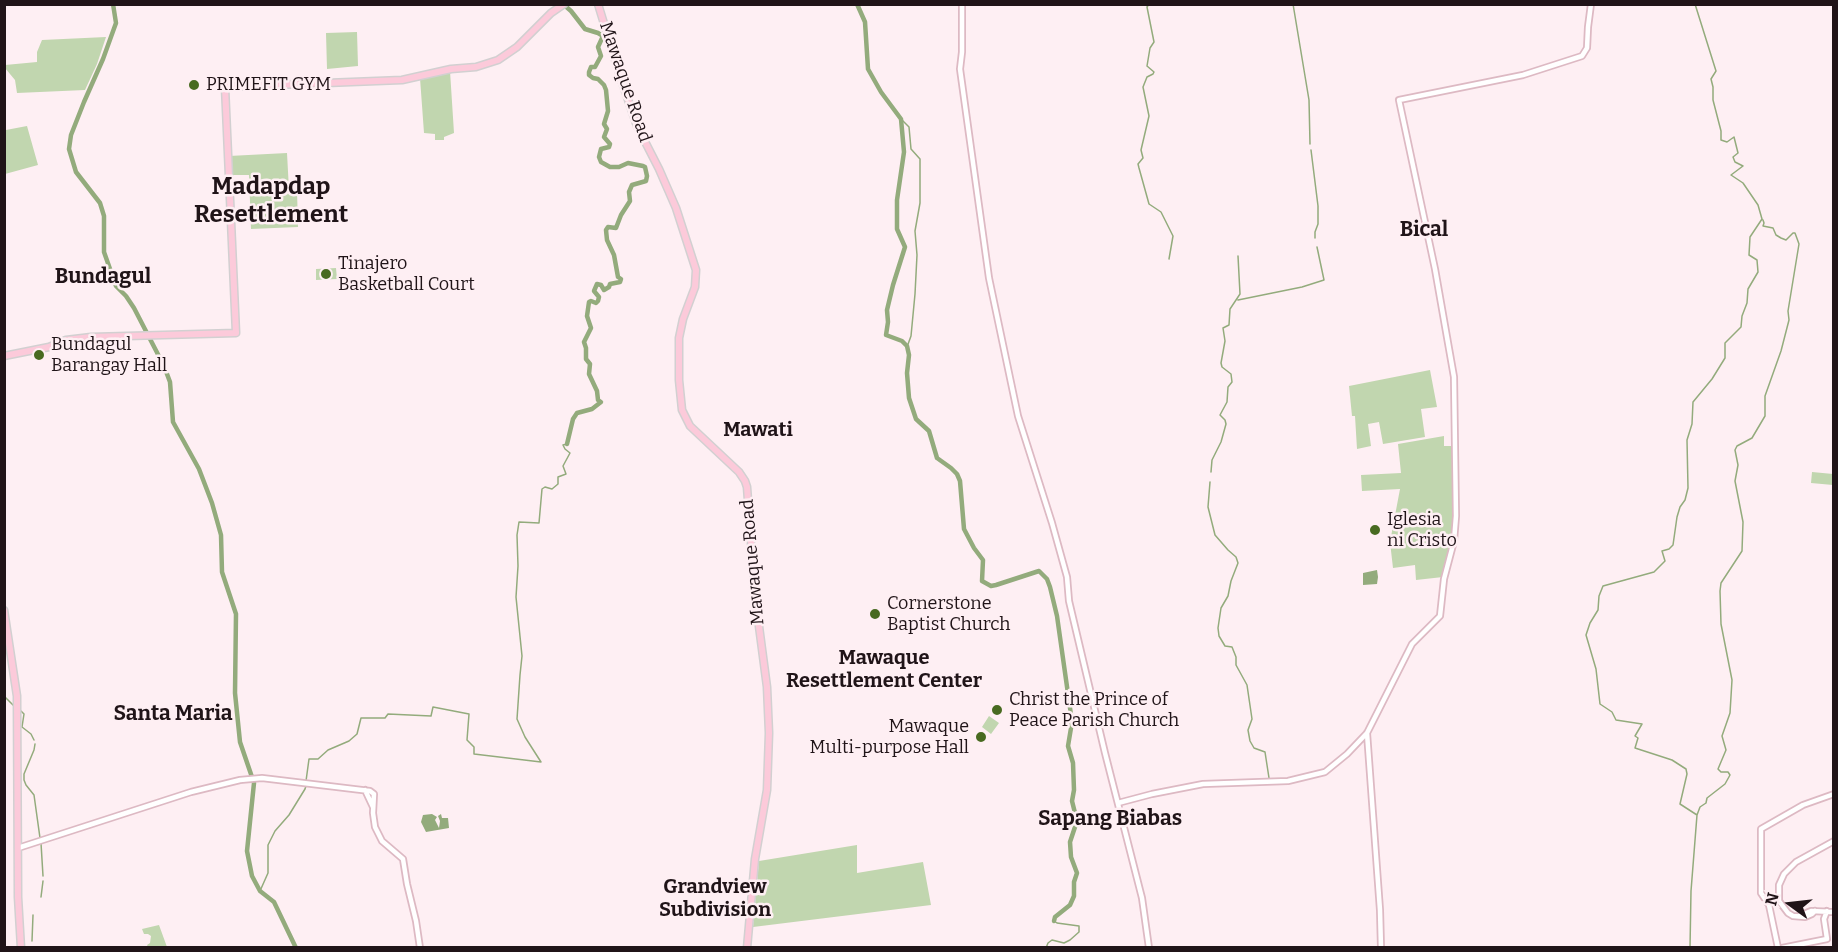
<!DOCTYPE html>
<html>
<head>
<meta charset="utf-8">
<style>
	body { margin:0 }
	#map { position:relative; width:1838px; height:952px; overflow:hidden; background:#feeff3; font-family:Bitter,serif }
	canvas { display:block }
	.frame { position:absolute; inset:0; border:6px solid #201418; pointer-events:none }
	.north { position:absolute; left:1760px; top:874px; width:60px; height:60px; -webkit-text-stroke:4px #feeff3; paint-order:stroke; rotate:285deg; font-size:16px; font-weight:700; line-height:24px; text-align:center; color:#201418 }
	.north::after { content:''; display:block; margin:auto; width:21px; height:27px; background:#201418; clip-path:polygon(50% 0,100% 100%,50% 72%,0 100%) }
</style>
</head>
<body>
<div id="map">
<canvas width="1838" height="952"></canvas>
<div class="frame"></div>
<div class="north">N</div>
</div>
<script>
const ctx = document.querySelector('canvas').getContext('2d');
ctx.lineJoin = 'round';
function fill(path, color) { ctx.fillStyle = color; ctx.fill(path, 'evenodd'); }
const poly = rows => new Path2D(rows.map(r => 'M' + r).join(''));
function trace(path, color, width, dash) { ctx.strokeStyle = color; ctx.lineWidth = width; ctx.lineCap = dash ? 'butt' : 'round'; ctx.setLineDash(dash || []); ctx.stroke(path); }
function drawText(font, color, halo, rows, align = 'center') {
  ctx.font = font + ' Bitter,serif'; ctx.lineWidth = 5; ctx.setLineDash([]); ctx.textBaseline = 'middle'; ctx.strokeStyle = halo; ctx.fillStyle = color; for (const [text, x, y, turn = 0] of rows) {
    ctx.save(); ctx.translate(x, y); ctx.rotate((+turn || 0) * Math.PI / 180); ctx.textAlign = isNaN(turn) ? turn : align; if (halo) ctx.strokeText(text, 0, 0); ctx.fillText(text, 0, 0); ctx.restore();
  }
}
fill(poly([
	[357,32,358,66,327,69,326,33],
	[106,37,97,64,85,90,17,93,15,80,5,68,5,65,37,62,37,52,42,40],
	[450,71,454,133,444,137,444,140,435,140,435,134,424,133,420,78],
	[5,125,6,130,27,126,38,165,5,174],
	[287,153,289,190,297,190,298,227,251,229,249,175,229,175,229,156],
	[336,268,337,279,316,280,316,269],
	[1430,370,1437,407,1421,409,1425,437,1383,444,1379,422,1368,424,1371,446,1357,449,1355,416,1352,416,1349,386],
	[1444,436,1444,446,1454,446,1454,536,1443,577,1416,580,1415,565,1393,568,1390,542,1400,489,1362,491,1361,475,1401,473,1398,444],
	[1812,472,1833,474,1833,485,1811,483],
	[989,716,999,723,991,734,982,727],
	[857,845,857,873,923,862,931,905,753,927,759,861],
	[159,925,167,947,148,947,147,945,150,943,151,936,148,934,144,934,142,929]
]), '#c1d6af');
fill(poly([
	[1377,570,1378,577,1377,584,1363,585,1363,573],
	[432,814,437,817,435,820,439,828,440,821,438,816,441,814,442,818,448,818,449,828,426,832,421,822,423,815]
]), '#93ab7c');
trace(poly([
	[1149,4,1147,7,1154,42,1150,48,1147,66,1154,72,1153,74,1147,77,1143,87,1149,116,1141,150,1143,158,1138,164,1139,168,1149,204,1161,212,1173,236,1169,259],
	[1293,4,1309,100,1310,144],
	[1695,4,1716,71,1711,79,1713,87,1713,100,1721,131,1721,140,1727,142,1734,137,1738,153,1733,157,1735,162,1743,166,1731,175,1743,183,1758,205,1762,219,1750,237,1749,255,1757,260,1758,272,1748,289,1747,303,1742,316,1741,327,1725,343,1725,358,1712,379,1693,402,1692,424,1687,440,1688,488,1685,500,1680,507,1677,517,1673,545,1669,549,1662,551,1665,561,1654,572,1603,586,1599,596,1598,610,1590,623,1586,635,1596,669,1600,704,1612,712,1616,720,1642,724,1635,736,1638,738,1635,748,1672,760,1686,769,1687,774,1680,804,1697,815],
	[901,119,909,127,911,149,920,159,920,203,915,231,917,255,915,294,911,336,907,347],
	[1311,150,1318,206,1318,224,1315,232,1315,238],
	[1238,300,1302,287,1324,280,1317,247],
	[1211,472,1212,460,1221,442,1226,424,1225,420,1220,415,1227,402,1228,387,1232,382,1231,374,1222,367,1221,363,1225,341,1223,328,1229,325,1230,309,1240,294,1238,256],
	[1210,482,1208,507,1215,535,1228,550,1236,557,1238,563,1231,581,1228,596,1221,608,1218,628,1219,636,1225,646,1232,647,1236,657,1236,665,1247,685,1252,719,1248,730,1250,741,1254,748,1265,752,1269,778],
	[4,696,14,706],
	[21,711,24,714,22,727,31,734,34,740],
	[35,744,34,750,24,774,24,780,26,785,34,795,40,838],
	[306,781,309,759,318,759,328,750,349,741,357,734,361,718,385,718,388,714,431,716,433,707,469,714,467,740,474,747,474,754,541,762,525,737,517,719,520,675,522,656,516,597,518,566,517,535,519,522,539,523,542,489,545,487,552,489,558,484,558,477,566,474,563,466,570,453,565,449,563,445,567,444],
	[41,843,43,876],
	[260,891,268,873,268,845,275,831,289,815,305,789,306,786],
	[41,897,43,881],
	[32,941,33,915],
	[1046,948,1048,943,1052,940,1064,943,1070,940,1079,932,1079,926,1057,923,1054,921],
	[1690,948,1691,891,1697,815,1700,807,1706,803,1707,798,1725,784,1730,775,1728,772,1721,772,1718,769,1726,750,1722,736,1730,713,1732,680,1721,624,1720,591,1721,583,1742,551,1743,522,1735,481,1738,465,1735,450,1737,446,1752,438,1765,416,1765,396,1781,351,1789,320,1788,311,1799,244,1795,233,1793,233,1786,240,1781,238,1776,235,1773,228,1763,226,1764,223,1763,220]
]), '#93ab7c', 1.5);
trace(poly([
	[113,4,116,23,103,59,84,102,71,135,69,149,76,172,100,203,104,216,104,252,116,286,126,296,134,308,164,366,170,382,173,422,199,469,212,503,221,535,222,572,236,614,235,693,240,742,254,783,247,851,252,876,260,891,274,902,296,948],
	[563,4,571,11,585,29,598,33,603,36,598,47,601,56,595,67,591,67,589,72,589,75,593,78,598,79,604,85,606,90,608,111,604,124,607,129,604,137,610,144,609,147,601,149,599,157,601,162,610,167,619,167,628,163,643,166,645,167,647,176,646,181,632,185,629,192,630,201,621,215,616,228,608,227,606,230,607,240,614,255,618,277,621,279,620,282,610,284,609,287,604,290,601,285,597,284,594,291,599,297,598,301,596,303,591,301,589,302,587,316,591,328,584,342,586,348,586,359,590,364,589,374,597,391,598,400,601,402,592,409,577,413,573,419,567,444],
	[857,4,865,22,868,69,881,92,901,119,904,152,897,200,897,229,905,247,893,285,887,310,888,322,886,335,902,341,907,346,909,355,907,373,909,398,916,419,929,431,937,458,951,468,957,474,960,481,964,529,974,548,983,560,982,581,991,586,996,585,1039,571,1047,579,1050,587,1057,616,1072,722,1068,746,1073,763,1074,790,1072,801,1077,821,1070,842,1071,857,1077,873,1074,882,1074,896,1070,905,1055,917,1054,921]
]), '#93ab7c', 4.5);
const minor = poly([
	[962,4,962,52,960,69,989,278,1018,416,1052,523,1067,577,1069,601,1105,753,1142,898,1149,948],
	[1367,733,1380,910,1381,948],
	[365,790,373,807],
	[1118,803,1152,794,1203,784,1288,781,1325,772,1347,754,1367,733,1412,644,1440,616,1444,579,1454,541,1456,516,1454,377,1435,269,1399,100,1523,75,1582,56,1587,48,1588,27,1591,4],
	[18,848,191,792,240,780,262,778,370,791,374,794,373,813,375,827,382,841,403,859,407,884,416,921,420,948],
	[1815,911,1812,914,1805,917,1793,916,1788,913,1779,901,1779,885,1784,874,1796,862,1834,841],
	[1799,916,1811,911,1834,912],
	[1778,948,1769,905,1761,893,1761,829,1803,805,1834,794],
	[1782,948,1827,939,1824,919,1827,911]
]);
const major = poly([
	[598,4,620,76,637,126,659,169,676,208,696,270,695,287,683,319,679,338,679,380,682,410,690,426,739,472,745,481,747,487,755,596,767,687,769,733,767,790,755,859,747,948],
	[4,356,49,347,66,340,91,337,236,333,225,87,402,80,451,69,476,67,498,60,517,47,551,13,564,4],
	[4,610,17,696,18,897,21,948]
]);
trace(minor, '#ddb9c3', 8);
trace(major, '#d2d0d1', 9);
trace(minor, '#fff', 4.5);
trace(major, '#fccada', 6);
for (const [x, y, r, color] of [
	[194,85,6,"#486a20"],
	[326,274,6,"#486a20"],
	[39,355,6,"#486a20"],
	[1375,530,6,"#486a20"],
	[875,614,6,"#486a20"],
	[997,710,6,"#486a20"],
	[981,737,6,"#486a20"]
]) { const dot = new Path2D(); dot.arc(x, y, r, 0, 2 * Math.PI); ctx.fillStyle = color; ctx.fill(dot); trace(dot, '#feeff3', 2); }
drawText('18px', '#201418', '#feeff3', [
	["Mawaque Road",625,82,71],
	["Mawaque Road",753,562,-95]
]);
drawText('18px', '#201418', '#feeff3', [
	["PRIMEFIT GYM",206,85],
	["Tinajero",338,264],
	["Basketball Court",338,285],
	["Bundagul",51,345],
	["Barangay Hall",51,366],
	["Iglesia",1387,520],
	["ni Cristo",1387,541],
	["Cornerstone",887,604],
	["Baptist Church",887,625],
	["Christ the Prince of",1009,700],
	["Peace Parish Church",1009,721],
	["Mawaque",969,727,"right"],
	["Multi-purpose Hall",969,748,"right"]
], 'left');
drawText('bold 20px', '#201418', '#feeff3', [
	["Mawati",758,430],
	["Mawaque",884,658],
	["Resettlement Center",884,681],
	["Grandview",715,887],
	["Subdivision",715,910]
]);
drawText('bold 21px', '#201418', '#feeff3', [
	["Bical",1424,230],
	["Bundagul",103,277],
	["Santa Maria",173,714],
	["Sapang Biabas",1110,819]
]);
drawText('bold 24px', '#201418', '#feeff3', [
	["Madapdap",271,187],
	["Resettlement",271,215]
]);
</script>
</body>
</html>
